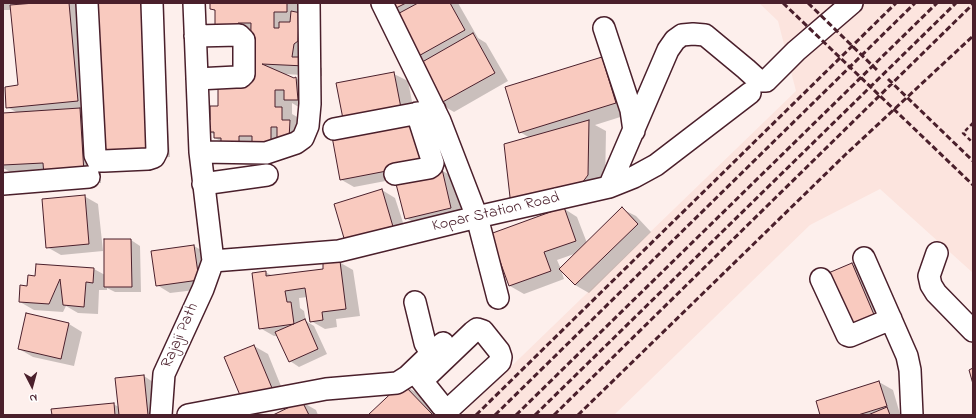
<!DOCTYPE html>
<html>
<head>
<meta charset="utf-8">
<style>
	body { margin:0 }
	#map { position:relative; width:976px; height:418px; overflow:hidden; background:#fdefec; font-family:"Indie Flower",sans-serif }
	canvas { display:block }
	.frame { position:absolute; inset:0; border:4px solid #4a1f2b; pointer-events:none }
	.north { position:absolute; left:12px; top:366px; width:40px; height:40px; -webkit-text-stroke:3px #fff; paint-order:stroke; rotate:174deg; font-size:11px; font-weight:700; line-height:16px; text-align:center; color:#4a1f2b }
	.north::after { content:''; display:block; margin:auto; width:14px; height:18px; background:#4a1f2b; clip-path:polygon(50% 0,100% 100%,50% 72%,0 100%) }
</style>
</head>
<body>
<div id="map">
<canvas width="976" height="418"></canvas>
<div class="frame"></div>
<div class="north">N</div>
</div>
<script>
const ctx = document.querySelector('canvas').getContext('2d');
ctx.lineJoin = 'round';
function fill(path, color) { ctx.fillStyle = color; ctx.fill(path, 'evenodd'); }
const poly = rows => new Path2D(rows.map(r => 'M' + r).join(''));
function trace(path, color, width, dash) { ctx.strokeStyle = color; ctx.lineWidth = width; ctx.lineCap = dash ? 'butt' : 'round'; ctx.setLineDash(dash || []); ctx.stroke(path); }
function drawText(font, color, halo, rows, align = 'center') {
  ctx.font = font + ' "Indie Flower",sans-serif'; ctx.lineWidth = 3; ctx.setLineDash([]); ctx.textBaseline = 'middle'; ctx.strokeStyle = halo; ctx.fillStyle = color; for (const [text, x, y, turn = 0] of rows) {
    ctx.save(); ctx.translate(x, y); ctx.rotate((+turn || 0) * Math.PI / 180); ctx.textAlign = isNaN(turn) ? turn : align; if (halo) ctx.strokeText(text, 0, 0); ctx.fillText(text, 0, 0); ctx.restore();
  }
}
fill(poly([
	[759,3,973,3,973,273,880,189,810,225,614,415,461,415,796,91,778,21]
]), '#fce4de');
fill(poly([
	[3,3,76,3,76,5,85,11,97,119,101,183,62,185,16,175,3,168,3,114,18,113,7,107,19,86,12,10,3,10],
	[159,3,170,157,119,161],
	[211,3,310,3,310,61,322,68,322,76,283,74,294,79,296,78,313,88,302,109,292,103,292,114,299,118,307,131,246,155,215,138,215,135,203,128,211,121,219,107,251,81,252,39,211,8],
	[389,3,458,3,478,38,486,43,508,81,454,112,440,104,424,62,416,57,401,14,393,10],
	[602,58,619,68,633,113,595,125,606,131,605,185,596,197,589,204,563,208,577,217,587,243,622,209,636,216,651,232,589,293,575,285,561,270,564,279,524,294,510,286,558,211,530,138,520,132],
	[577,253,561,269,557,260],
	[394,74,408,81,415,117,441,170,455,178,465,216,420,226,406,218,396,179,354,187,340,179],
	[382,190,395,198,408,238,335,205],
	[84,196,98,204,103,251,61,255,47,247],
	[131,240,140,246,141,292,115,292,107,288,107,290,99,290,98,314,78,313,66,306,63,312,34,310,20,302,28,287,36,277,37,265,94,269,105,275],
	[194,246,208,254,212,288,170,293,157,285],
	[339,262,353,270,360,316,336,319,337,327,325,329,311,321,308,297,299,298,300,308,304,311,306,321,314,326,327,354,299,367,290,361,278,336,274,336,260,328,265,272,273,276,325,269],
	[852,264,866,272,888,325,863,335],
	[69,324,82,332,74,366,33,357,19,349],
	[254,346,268,354,285,396,256,407],
	[144,376,153,382,157,415,53,415,113,404,119,407],
	[879,382,893,390,900,414,897,415,821,415],
	[402,384,419,394,439,415,369,415],
	[302,402,316,410,318,415,275,415]
]), '#0003');
const building = poly([
	[35,3,69,3,78,101,6,108,5,87,18,85,10,5,35,3],
	[90,3,143,3,153,148,100,152,90,3],
	[210,3,287,3,287,12,274,12,274,28,279,28,279,22,290,22,291,11,301,13,299,18,298,41,294,44,292,57,305,57,305,66,262,64,294,78,296,77,298,100,284,100,284,90,275,90,275,107,282,107,282,120,290,120,289,139,277,139,277,127,271,127,271,143,252,148,252,136,239,136,239,146,221,142,221,138,214,138,214,132,208,132,202,120,210,120,210,106,218,106,218,80,250,80,251,23,238,23,238,32,215,32,215,10,210,9,210,3],
	[388,3,406,3,392,10,388,3],
	[418,3,450,3,465,30,415,58,392,17,418,3],
	[473,33,495,73,439,104,417,65,473,33],
	[602,57,616,103,519,133,505,87,602,57],
	[394,72,401,108,343,119,336,83,394,72],
	[80,108,84,173,44,176,43,163,3,165,3,113,80,108],
	[415,116,423,164,340,180,331,131,415,116],
	[589,120,588,175,579,187,511,206,504,144,589,120],
	[442,169,451,208,405,219,395,180,442,169],
	[382,189,394,230,346,245,334,204,382,189],
	[85,195,89,244,46,248,42,199,85,195],
	[564,207,576,241,544,252,551,271,509,286,490,234,564,207],
	[622,207,638,224,575,285,559,269,622,207],
	[104,239,131,239,132,287,104,287,104,239],
	[194,245,199,280,156,286,151,251,194,245],
	[340,261,346,309,322,312,323,320,310,322,305,288,285,291,287,302,291,302,294,324,259,329,252,273,266,271,266,276,323,269,323,263,340,261],
	[852,263,875,317,848,328,826,274,852,263],
	[36,264,94,268,93,283,86,282,84,307,63,305,60,279,49,304,19,302,20,285,27,286,28,275,35,276,36,264],
	[26,313,69,323,61,359,18,349,26,313],
	[305,319,318,349,289,362,275,332,305,319],
	[254,345,272,388,242,400,224,357,254,345],
	[973,368,973,384,969,370,973,368],
	[144,375,148,415,119,415,115,378,144,375],
	[879,381,887,406,858,415,820,415,816,401,879,381],
	[402,383,433,415,368,415,402,383],
	[302,401,309,415,273,415,302,401],
	[114,403,115,415,52,415,51,409,114,403],
	[887,407,890,415,868,415,887,407]
]);
fill(building, '#f9cabf');
trace(building, '#4a1f2b', 1);
const street = poly([
	[87,3,95,155,98,161,104,161,148,159,154,157,157,151,152,3],
	[382,3,440,121,477,217,498,298],
	[604,28,631,110,634,131],
	[195,36,239,35,244,40,244,74,241,77,236,77,197,79],
	[334,129,435,110],
	[200,152,266,153,296,143,303,138,308,126,310,104,309,3],
	[395,174,429,168,432,166,433,163,417,113],
	[3,184,89,177],
	[203,184,267,175],
	[609,187,668,50,675,40,682,35,693,34,705,35,746,69,757,79,762,81,766,81,796,51,852,3],
	[937,253,929,276,931,285,936,293,973,331],
	[864,258,907,356,910,370,912,415],
	[213,261,339,251,477,217,609,187,634,177,656,165,750,93],
	[821,279,847,335,850,336,891,319],
	[415,302,425,343,428,348,434,351,443,343],
	[414,371,442,406,450,408,500,362,501,357,499,351,483,331,477,329,473,332,427,376],
	[161,415,164,374,203,289,213,261,200,152,194,3],
	[188,415,326,389,397,383,408,376,434,351]
]);
trace(street, '#4a1f2b', 24);
trace(poly([
	[973,123,963,133,973,143]
]), '#4a1f2b', 2.5, [4, 3]);
trace(street, '#fff', 21);
trace(poly([
	[783,3,973,185],
	[808,3,877,70],
	[888,79,973,161],
	[476,415,896,3],
	[495,415,915,3],
	[516,415,937,3],
	[535,415,956,3],
	[554,415,973,4],
	[578,415,845,155,973,36]
]), '#4a1f2b', 3, [6, 3]);
drawText('16px', '#4a1f2b', '#fff', [
	["Kopar Station Road",496,213,-13],
	["Rajaji Path",181,336,-66]
]);
</script>
</body>
</html>
